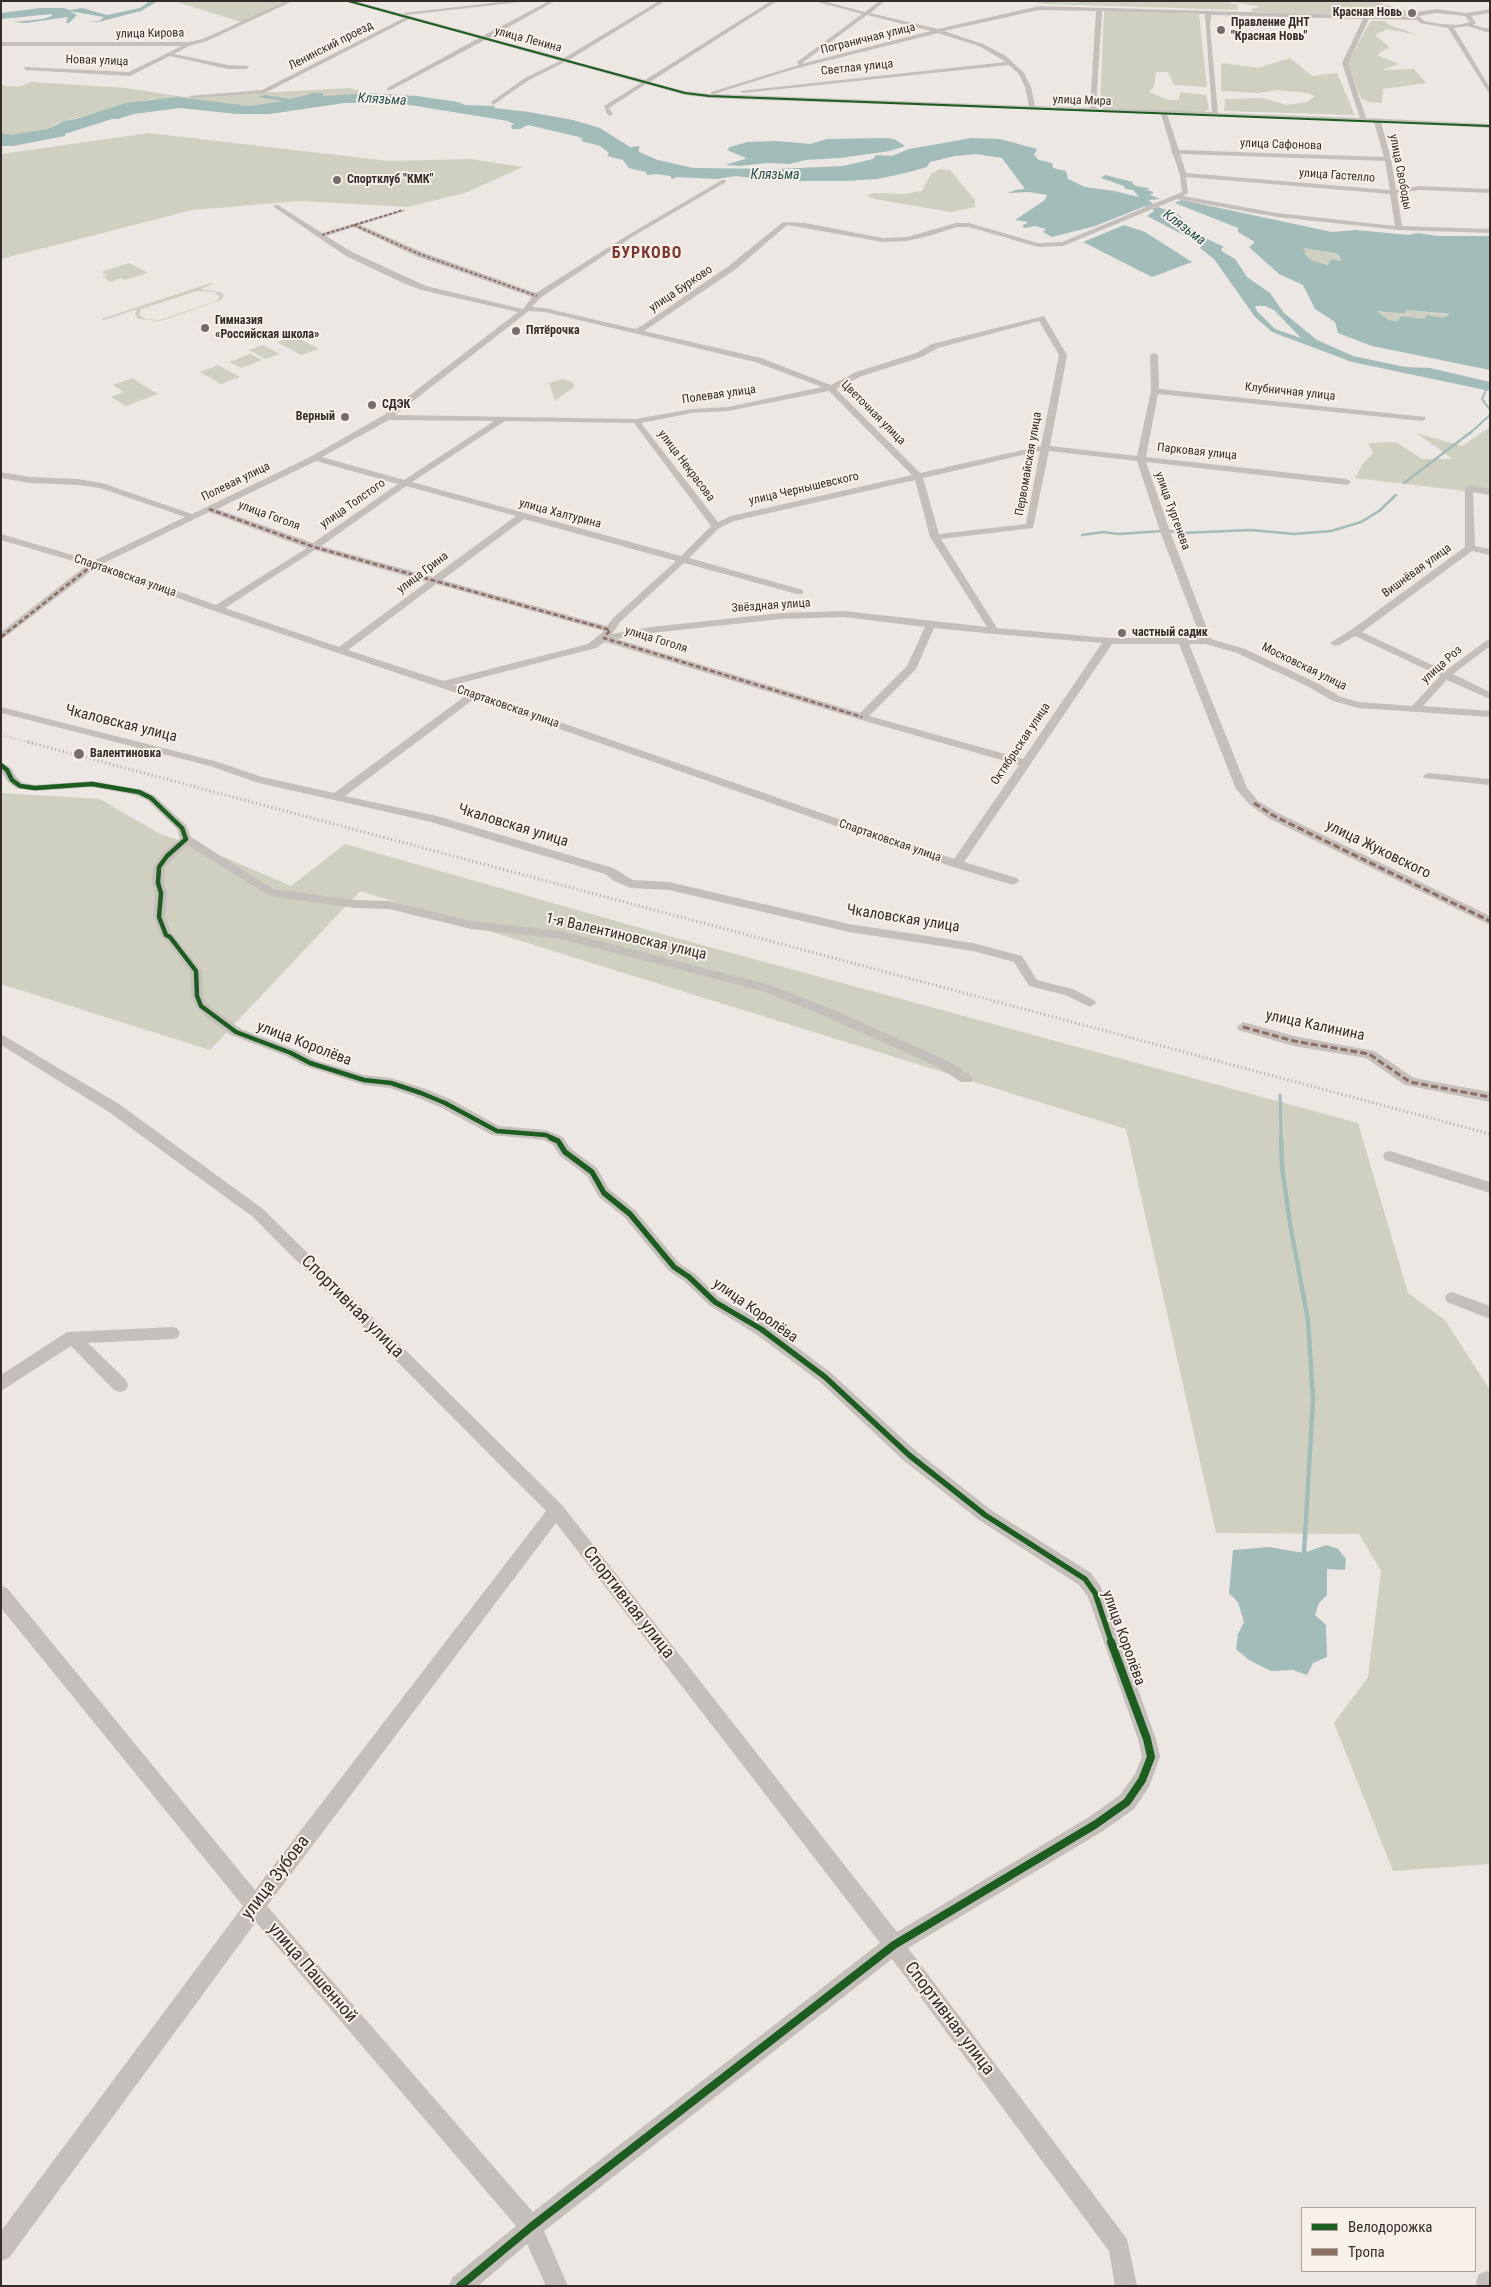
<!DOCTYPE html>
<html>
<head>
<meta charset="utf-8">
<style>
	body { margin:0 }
	#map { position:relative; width:1491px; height:2287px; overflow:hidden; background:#ece7e3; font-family:"Roboto Condensed",sans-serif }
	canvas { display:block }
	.frame { position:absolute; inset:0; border:2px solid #362d2a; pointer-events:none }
	.legend { position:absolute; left:1301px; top:2207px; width:175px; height:65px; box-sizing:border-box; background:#f8f1eb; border:1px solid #aaa39e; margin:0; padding:6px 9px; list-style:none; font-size:15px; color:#362d2a }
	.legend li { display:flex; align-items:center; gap:10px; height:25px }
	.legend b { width:25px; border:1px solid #aaa39e }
</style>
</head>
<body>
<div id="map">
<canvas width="1491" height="2287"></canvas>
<div class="frame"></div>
<ul class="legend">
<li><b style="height:6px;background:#1b5e20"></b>Велодорожка</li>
<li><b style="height:6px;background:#8d6e63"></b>Тропа</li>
</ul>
</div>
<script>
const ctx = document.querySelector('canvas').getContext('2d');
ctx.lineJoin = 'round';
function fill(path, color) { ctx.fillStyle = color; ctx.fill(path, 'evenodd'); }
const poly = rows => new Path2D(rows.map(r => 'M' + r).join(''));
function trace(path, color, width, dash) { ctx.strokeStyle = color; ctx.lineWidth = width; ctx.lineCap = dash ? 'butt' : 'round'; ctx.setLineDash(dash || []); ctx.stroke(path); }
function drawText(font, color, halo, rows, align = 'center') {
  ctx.font = font + ' "Roboto Condensed",sans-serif'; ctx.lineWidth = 4; ctx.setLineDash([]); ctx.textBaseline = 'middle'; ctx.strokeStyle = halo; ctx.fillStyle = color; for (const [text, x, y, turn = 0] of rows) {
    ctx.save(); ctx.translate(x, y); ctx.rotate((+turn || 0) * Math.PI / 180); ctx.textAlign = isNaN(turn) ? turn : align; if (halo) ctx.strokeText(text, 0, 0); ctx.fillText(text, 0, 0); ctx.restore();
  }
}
fill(poly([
	[174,1,286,1,241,22],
	[1030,1,1076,3,1083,1,1224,1,1238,5,1237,10,1046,4],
	[1228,1,1374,1,1411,12,1410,15,1402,17,1253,12,1251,9,1261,7],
	[1104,11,1199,14,1207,87,1174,85,1168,72,1156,72,1154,87,1149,92,1168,100,1179,100,1180,92,1206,95,1209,109,1204,112,1100,109],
	[1371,21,1385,21,1387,24,1418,35,1387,29,1375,35,1389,47,1377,55,1399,64,1382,70,1414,69,1426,83,1383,89,1382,103,1369,102,1361,98,1347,63],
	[1290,58,1312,76,1337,73,1355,115,1224,111,1225,99,1262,98,1287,105,1307,102,1315,96,1307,93,1278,90,1258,93,1221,91,1221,63,1258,68],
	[31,82,126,88,184,97,349,88,369,93,324,96,323,93,310,93,307,95,290,99,266,95,284,101,249,106,152,99,57,123,48,129,9,135,1,133,1,85,18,87],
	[149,133,388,161,470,159,523,167,465,193,408,207,299,201,192,210,1,259,1,154],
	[940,169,950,170,975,200,975,207,951,212,874,199,867,196,873,193,904,194,922,191,931,174],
	[1302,248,1335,253,1339,255,1340,261,1329,265,1311,260,1304,253],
	[129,263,148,273,124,280,121,278,111,282,103,277,107,275,101,272],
	[211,283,213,284,200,289,220,292,224,295,221,300,161,321,138,319,135,314,137,309,104,320,101,319],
	[197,291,215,292,220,297,216,301,160,320,146,319,139,315,141,309],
	[1407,310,1450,315,1443,318,1427,315,1424,319,1401,316,1397,321,1389,320,1375,311,1399,313,1405,313],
	[294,336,319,349,301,355,277,342],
	[263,345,280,354,265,359,249,350],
	[250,354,262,360,241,368,229,362],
	[218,365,240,377,221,384,200,372],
	[132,378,146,387,158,394,126,406,111,397,124,392,113,385],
	[562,379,572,382,575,386,555,401,549,383],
	[1490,427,1490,494,1355,478,1362,465,1373,453,1368,443,1396,442,1422,459,1453,459,1416,433,1462,446],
	[1,793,100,799,160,834,205,849,291,886,345,844,669,936,1358,1123,1408,1293,1445,1320,1490,1390,1490,1864,1393,1871,1334,1723,1368,1677,1381,1571,1359,1534,1216,1533,1126,1129,360,891,210,1050,1,984]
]), '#cfd0bf');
fill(poly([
	[150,1,158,1,141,11,98,22,88,22,99,21,104,17,69,11,77,15,69,23,66,23,68,17,26,23,14,22,43,19,52,16,52,14,1,19,1,13,40,8,64,8,70,10,82,8,107,15,140,8],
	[310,93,323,93,324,96,369,93,417,96,458,102,465,105,494,106,495,108,529,112,573,120,600,128,630,147,639,146,639,152,658,160,693,168,776,169,843,166,873,159,876,155,892,156,909,149,972,138,1000,139,1037,149,1034,155,1039,160,1052,163,1053,168,1066,171,1068,179,1085,187,1114,191,1139,197,1133,190,1125,189,1124,186,1101,178,1105,175,1133,182,1132,184,1140,187,1149,188,1147,190,1154,192,1150,195,1160,199,1149,200,1154,205,1143,207,1095,226,1052,237,1043,232,1046,229,1035,226,1024,228,1022,226,1028,222,1015,220,1045,200,1047,195,1029,192,1008,193,1015,190,1025,189,1002,158,976,154,955,156,930,162,927,167,906,173,877,179,846,181,775,181,736,176,717,179,677,177,672,179,670,176,657,174,647,175,646,172,629,168,623,160,607,156,609,153,600,146,581,141,583,139,579,137,528,125,520,129,512,129,511,126,514,124,508,121,398,103,344,103,270,114,237,114,180,108,134,114,118,119,112,119,65,134,65,136,13,146,1,146,1,133,9,135,48,129,64,121,76,119,126,103,177,97,249,106,283,101,258,97,266,95,290,99,307,95],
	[886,138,894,139,905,146,890,151,840,158,806,160,789,164,768,163,739,166,725,165,745,159,746,158,727,150,730,147,748,142,777,141,810,144,827,139],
	[1182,200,1332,232,1356,230,1409,235,1418,233,1438,236,1490,236,1490,370,1372,346,1338,333,1335,322,1315,309,1303,285,1279,274,1249,247,1255,242,1238,232,1238,228,1175,203],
	[1303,248,1335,253,1339,255,1341,261,1331,259,1328,265,1311,260,1304,253,1306,251],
	[1407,310,1449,314,1449,315,1443,318,1427,315,1424,319,1401,316,1397,321,1389,320,1376,311,1399,313,1405,313],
	[1158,207,1178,214,1197,234,1224,247,1221,249,1223,252,1235,259,1247,277,1270,293,1284,313,1317,340,1353,356,1405,367,1430,368,1490,382,1490,391,1352,362,1272,332,1255,317,1214,259,1201,249,1199,243,1147,216,1154,211,1152,209],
	[1257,306,1265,306,1274,310,1301,338,1275,329,1257,311,1255,307],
	[1124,225,1145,232,1192,262,1152,277,1083,242],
	[1326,1545,1338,1549,1346,1559,1345,1570,1327,1569,1327,1595,1319,1603,1315,1615,1326,1625,1327,1657,1313,1663,1307,1675,1293,1670,1271,1671,1249,1660,1236,1649,1238,1634,1244,1622,1238,1602,1229,1593,1233,1550,1269,1547,1304,1553]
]), '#a1bcb9');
trace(poly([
	[1487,388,1482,399,1490,410],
	[1469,434,1490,415]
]), '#a1bcb9', 2);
trace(poly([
	[1404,483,1471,432],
	[1170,531,1183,533,1251,530,1294,534,1331,531,1361,522,1379,511,1396,495],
	[1082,535,1103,532,1118,534,1163,531]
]), '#a1bcb9', 2.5);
trace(poly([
	[1280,1095,1281,1139]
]), '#a1bcb9', 3);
trace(poly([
	[1281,1138,1282,1167,1290,1224,1308,1320,1313,1400,1304,1553]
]), '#a1bcb9', 4.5);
fill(poly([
	[286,1,293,1,207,41,189,46,174,54,228,65,249,66,247,69,228,69,170,56,130,76,26,70,24,67,129,72,182,46,1,46,1,42,189,42,203,39,286,1],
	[346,1,355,1,483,36,549,1,555,1,489,38,564,58,659,1,665,1,569,60,645,80,771,1,777,1,650,82,685,91,711,94,711,92,799,65,797,62,862,14,814,1,823,1,865,12,879,1,885,1,870,13,938,29,1039,6,1414,17,1417,12,1436,9,1466,13,1490,9,1490,13,1471,16,1476,23,1473,25,1490,29,1490,33,1467,26,1454,28,1490,88,1490,95,1448,28,1420,23,1417,20,1369,19,1348,63,1366,118,1490,124,1490,128,1381,122,1391,159,1396,190,1419,186,1490,189,1490,193,1419,190,1397,193,1402,226,1490,229,1490,233,1399,230,1277,217,1177,199,1063,246,1038,247,969,227,957,227,929,236,907,241,883,242,787,225,736,269,644,331,761,358,831,385,856,372,916,353,932,344,1044,316,1067,355,1050,446,1137,456,1151,391,1150,355,1154,353,1158,355,1159,389,1425,417,1426,419,1422,421,1158,394,1146,457,1347,479,1351,482,1347,485,1146,462,1171,534,1211,639,1245,649,1317,683,1341,697,1359,702,1412,706,1440,676,1355,636,1339,645,1335,646,1330,643,1351,630,1465,547,1465,488,1469,485,1490,489,1490,495,1473,492,1475,546,1490,549,1490,555,1472,551,1362,632,1445,671,1490,638,1490,646,1453,674,1490,692,1490,699,1447,680,1423,706,1490,711,1490,717,1358,708,1333,701,1309,687,1237,653,1206,644,1189,644,1247,788,1258,801,1278,813,1490,916,1490,925,1270,819,1250,805,1236,789,1179,644,1112,644,964,862,1017,878,1019,881,1013,885,953,867,474,699,345,796,437,816,613,868,633,880,669,882,849,924,973,943,1018,955,1022,956,1037,980,1073,989,1094,1000,1096,1003,1090,1007,1065,995,1029,986,1014,962,973,951,849,932,669,890,631,888,614,881,605,874,431,822,259,783,210,766,1,713,1,707,218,762,262,777,334,793,465,696,214,611,95,568,1,640,1,632,87,565,1,540,1,534,93,561,185,517,100,488,78,485,30,483,1,478,1,472,30,477,78,479,102,483,192,514,312,456,384,415,518,312,421,290,403,283,346,256,274,207,274,205,278,205,322,233,405,209,405,211,360,225,422,252,536,293,628,235,722,180,726,180,726,182,632,237,540,298,532,307,545,308,635,329,643,325,730,265,783,222,805,223,883,238,907,237,956,223,969,223,1038,243,1062,242,1182,192,1180,175,1173,154,1171,152,1172,151,1161,114,709,98,685,95,646,84,609,108,613,114,610,116,607,114,604,106,641,83,565,62,529,80,493,105,491,102,525,78,560,61,485,40,391,90,387,90,387,88,479,38,409,19,265,93,192,98,189,96,262,90,404,18,346,1],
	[1039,10,1096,11,1090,108,1035,106,1031,87,1024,73,1006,56,983,44,944,31,1039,10],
	[1102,11,1205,14,1212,112,1096,108,1102,11],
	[1436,13,1465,16,1470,22,1458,25,1440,24,1424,21,1419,16,1436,13],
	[867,15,931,31,801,64,867,15],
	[1211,15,1363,19,1342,63,1360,118,1218,113,1210,27,1211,15],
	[938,33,979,46,1006,62,740,91,743,93,1009,65,1019,74,1025,87,1029,106,714,94,794,69,938,33],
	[1167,114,1374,122,1384,157,1179,150,1167,114],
	[1180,154,1385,161,1390,190,1186,173,1180,154],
	[1186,177,1390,194,1395,226,1277,213,1183,196,1188,193,1186,177],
	[354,227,416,256,532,297,523,309,426,286,352,252,326,236,354,227],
	[529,311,545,312,755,362,822,387,728,407,692,409,636,419,395,415,529,311],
	[1039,321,1059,355,1041,446,920,473,836,389,862,376,922,357,938,348,1039,321],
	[829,391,912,475,731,516,718,522,641,423,692,413,728,411,829,391],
	[389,420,494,421,404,480,322,457,389,420],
	[505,421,634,423,711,526,681,556,412,482,505,421],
	[1040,451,1026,524,939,534,923,478,1040,451],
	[1049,451,1137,461,1161,534,1201,638,1109,638,997,628,941,539,1033,528,1049,451],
	[316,461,398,484,313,543,217,509,316,461],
	[915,480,930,537,987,627,844,611,781,613,651,627,612,634,620,622,684,563,797,594,803,594,803,590,689,558,719,528,734,521,915,480],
	[406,486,516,516,433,577,321,546,406,486],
	[209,512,307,548,216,605,102,564,209,512],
	[524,519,676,561,613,618,607,626,442,580,524,519],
	[315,550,427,582,339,647,225,608,315,550],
	[436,584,604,631,588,644,443,681,348,650,436,584],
	[844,617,925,627,907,666,860,713,617,639,651,633,781,619,844,617],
	[934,628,994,634,1102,643,1023,759,869,716,916,669,934,628],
	[605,642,858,719,1019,765,954,859,453,685,596,648,605,642],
	[509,1,529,1,406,15,403,13,509,1],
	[1,762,11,768,17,778,23,783,35,785,92,781,143,790,155,796,186,825,191,837,273,889,355,900,389,901,471,921,561,931,770,985,839,1012,950,1062,971,1076,973,1079,971,1082,961,1082,940,1068,829,1018,766,992,561,939,471,929,389,909,355,908,270,896,187,845,165,867,164,883,167,893,165,917,171,932,202,971,203,996,206,1003,220,1014,241,1029,296,1050,315,1060,364,1075,391,1078,426,1089,450,1099,499,1126,546,1130,563,1137,570,1148,597,1168,609,1189,635,1210,679,1263,694,1273,720,1298,766,1324,830,1372,915,1450,991,1510,1091,1573,1101,1587,1156,1739,1160,1757,1149,1787,1134,1809,1103,1831,908,1948,1127,2239,1137,2286,1115,2286,1109,2251,892,1959,544,2231,568,2286,546,2286,527,2244,478,2286,449,2286,452,2278,516,2226,256,1922,9,2258,1,2261,1,2231,243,1906,1,1608,1,1586,7,1588,255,1890,546,1511,253,1217,109,1112,1,1045,1,1034,119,1104,263,1209,562,1505,897,1932,1089,1817,1120,1795,1135,1774,1142,1757,1138,1739,1088,1597,1079,1585,979,1520,903,1460,820,1382,756,1334,710,1306,684,1281,669,1271,625,1218,599,1197,587,1176,560,1156,553,1145,544,1140,492,1135,440,1107,416,1097,390,1088,364,1085,305,1066,286,1056,231,1035,210,1020,195,1006,191,996,190,972,166,940,162,938,153,917,155,893,152,883,153,867,163,853,180,838,177,829,147,800,136,795,92,787,35,791,16,788,8,782,1,771,1,762],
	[556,1523,880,1943,533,2212,267,1906,556,1523],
	[1428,773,1490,779,1490,785,1424,778,1423,776,1428,773],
	[1243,1022,1294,1036,1374,1051,1414,1078,1490,1092,1490,1102,1405,1085,1366,1058,1294,1046,1238,1030,1237,1027,1243,1022],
	[1390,1151,1490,1182,1490,1193,1385,1160,1383,1156,1385,1152,1390,1151],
	[1452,1292,1490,1306,1490,1319,1447,1302,1445,1298,1447,1294,1452,1292],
	[172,1327,177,1328,180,1333,177,1338,172,1339,88,1343,126,1380,128,1385,126,1390,120,1392,114,1390,71,1346,1,1391,1,1375,67,1332,172,1327],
	[1487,2271,1490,2272,1490,2286,1477,2286,1476,2282,1479,2274,1487,2271]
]), '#c5bfbc');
trace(poly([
	[1,735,32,743]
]), '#ada8a6', 2.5, [0.5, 2.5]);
trace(poly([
	[28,742,1490,1134]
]), '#ada8a6', 3, [1, 3]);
trace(poly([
	[354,225,419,254,537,296],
	[322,235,403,210]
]), '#8d6e63', 2, [3, 2]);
trace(poly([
	[209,509,314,547,610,630,604,638,862,717],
	[1,637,94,564]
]), '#8d6e63', 2.5, [5, 2.5]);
trace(poly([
	[1254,803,1274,816,1490,921],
	[1243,1027,1294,1041,1369,1054,1410,1082,1490,1097]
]), '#8d6e63', 3, [7, 3]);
trace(poly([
	[348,1,685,93,709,96,1490,126]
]), '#1b5e20', 2);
trace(poly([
	[1,765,7,770,12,780,20,786,35,788,92,784,139,792,151,798,182,828,186,839,167,856,159,867,158,883,161,893,159,917,166,935,170,937,196,971,197,996,201,1006,236,1032,291,1053,310,1063,364,1080,391,1083,421,1093,445,1103,497,1131,546,1135,554,1139]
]), '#1b5e20', 4.5);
trace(poly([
	[551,1138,558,1141,565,1152,592,1172,604,1193,630,1214,674,1267,689,1277,715,1302,761,1329,825,1377,909,1455,985,1515,1085,1579,1095,1593,1112,1644]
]), '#1b5e20', 5.5);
trace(poly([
	[460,2286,531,2227,894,1945,1096,1824,1127,1802,1142,1780,1151,1757,1147,1739,1111,1642]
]), '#1b5e20', 8);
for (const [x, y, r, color] of [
	[1412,13,5,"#766e6b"],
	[1221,30,5,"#766e6b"],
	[337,180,5,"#766e6b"],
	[205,328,5,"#766e6b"],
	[516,331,5,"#766e6b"],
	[372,405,5,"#766e6b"],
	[345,417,5,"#766e6b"],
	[1122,633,5,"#766e6b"],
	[79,754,6,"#766e6b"]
]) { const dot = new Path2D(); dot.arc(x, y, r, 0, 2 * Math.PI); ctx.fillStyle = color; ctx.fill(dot); trace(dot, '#f8f1eb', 2); }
drawText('bold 12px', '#362d2a', '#f8f1eb', [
	["Красная Новь",1402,13,"right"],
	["Правление ДНТ",1231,23],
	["\"Красная Новь\"",1231,37],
	["Спортклуб \"КМК\"",347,180],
	["Гимназия",215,321],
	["«Российская школа»",215,335],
	["Пятёрочка",526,331],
	["СДЭК",382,405],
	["Верный",335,417,"right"],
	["частный садик",1132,633],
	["Валентиновка",90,754]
], 'left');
drawText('12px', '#362d2a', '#f8f1eb', [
	["улица Кирова",150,34,-1],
	["Пограничная улица",868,39,-14],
	["улица Ленина",528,40,15],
	["Ленинский проезд",331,46,-27],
	["Новая улица",97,61,2],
	["Светлая улица",857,68,-6],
	["улица Мира",1082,101,2],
	["улица Сафонова",1281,145,2],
	["улица Свободы",1400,172,79],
	["улица Гастелло",1337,176,4],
	["улица Бурково",681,289,-34],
	["Клубничная улица",1290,392,6],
	["Полевая улица",719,395,-8],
	["Цветочная улица",873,413,45],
	["Парковая улица",1197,452,6],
	["Первомайская улица",1029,464,-80],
	["улица Некрасова",686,466,53],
	["Полевая улица",236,482,-26],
	["улица Чернышевского",804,489,-13],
	["улица Толстого",353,504,-35],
	["улица Тургенева",1172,511,70],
	["улица Халтурина",560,514,15],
	["улица Гоголя",269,516,20],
	["Вишнёвая улица",1417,571,-36],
	["улица Грина",423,573,-37],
	["Спартаковская улица",125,576,19],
	["Звёздная улица",771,606,-4],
	["улица Гоголя",656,640,17],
	["улица Роз",1442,665,-42],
	["Московская улица",1304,667,26],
	["Спартаковская улица",508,707,19],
	["Октябрьская улица",1021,744,-56],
	["Спартаковская улица",890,841,19]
]);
drawText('italic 14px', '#245350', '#f8f1eb', [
	["Клязьма",382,100,3],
	["Клязьма",775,175],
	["Клязьма",1184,228,37]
]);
drawText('15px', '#362d2a', '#f8f1eb', [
	["Чкаловская улица",121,724,14],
	["Чкаловская улица",513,826,17],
	["улица Жуковского",1378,850,26],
	["Чкаловская улица",903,919,9],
	["1-я Валентиновская улица",626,937,13],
	["улица Калинина",1315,1026,12],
	["улица Королёва",304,1044,21],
	["улица Королёва",755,1311,35],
	["улица Королёва",1123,1638,70]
]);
ctx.letterSpacing = '1px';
drawText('bold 16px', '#7c362d', '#f8f1eb', [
	["БУРКОВО",647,254]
]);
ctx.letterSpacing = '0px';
drawText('18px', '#362d2a', '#f8f1eb', [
	["Спортивная улица",352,1307,45],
	["Спортивная улица",628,1603,52],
	["улица Зубова",276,1878,-53],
	["улица Пашенной",312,1973,49],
	["Спортивная улица",949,2019,53]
]);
</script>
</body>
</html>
